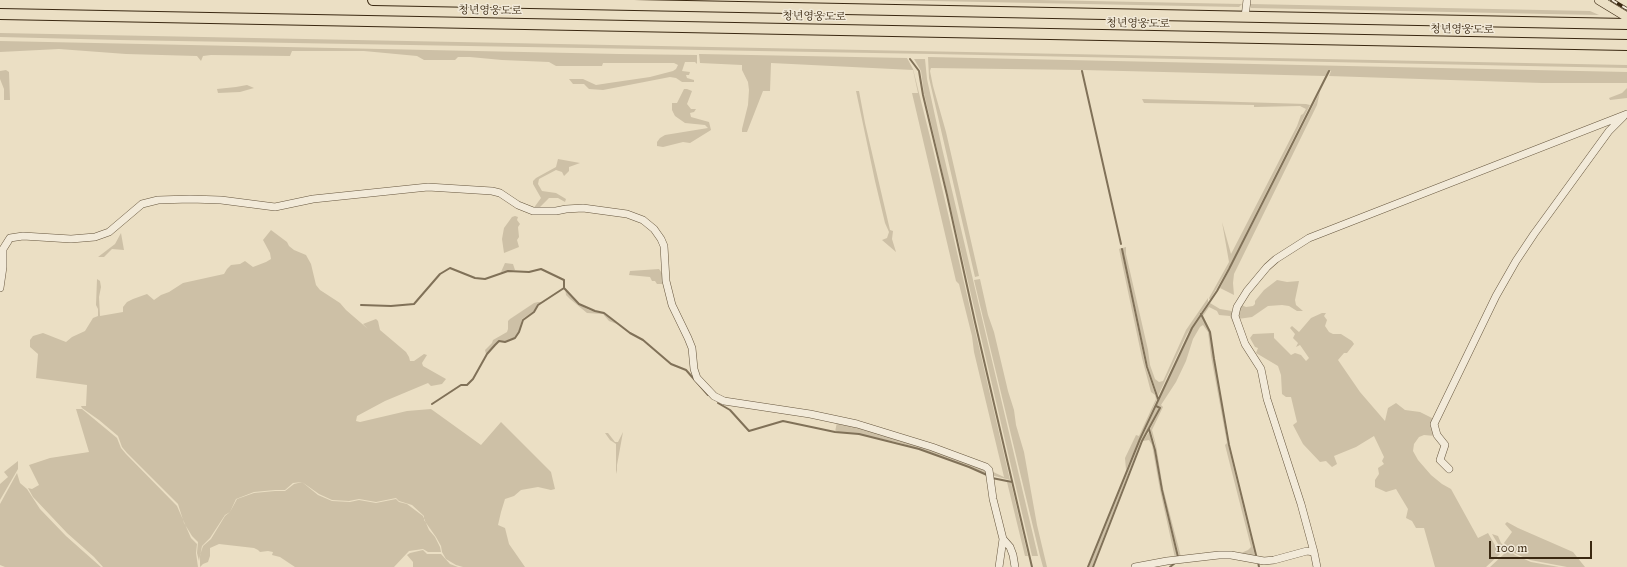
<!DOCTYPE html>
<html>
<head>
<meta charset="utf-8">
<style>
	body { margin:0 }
	#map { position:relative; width:1627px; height:567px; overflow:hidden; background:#ebdfc4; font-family:"IM FELL Great Primer",serif }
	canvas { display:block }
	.scale { position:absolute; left:1489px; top:541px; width:103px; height:18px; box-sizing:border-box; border:2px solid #3a2811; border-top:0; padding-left:5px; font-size:12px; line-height:14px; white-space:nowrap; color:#3a2811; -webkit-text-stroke:3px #f2ead9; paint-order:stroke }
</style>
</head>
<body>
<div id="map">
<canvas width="1627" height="567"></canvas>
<div class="scale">100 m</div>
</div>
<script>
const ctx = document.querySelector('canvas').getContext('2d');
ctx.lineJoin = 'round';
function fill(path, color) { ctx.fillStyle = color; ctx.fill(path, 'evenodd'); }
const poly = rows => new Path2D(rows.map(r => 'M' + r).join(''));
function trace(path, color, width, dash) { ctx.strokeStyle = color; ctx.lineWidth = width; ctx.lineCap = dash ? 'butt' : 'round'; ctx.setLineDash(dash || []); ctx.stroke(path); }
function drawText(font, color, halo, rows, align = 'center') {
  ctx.font = font + ' "IM FELL Great Primer","Noto Serif KR",serif'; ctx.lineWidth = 3; ctx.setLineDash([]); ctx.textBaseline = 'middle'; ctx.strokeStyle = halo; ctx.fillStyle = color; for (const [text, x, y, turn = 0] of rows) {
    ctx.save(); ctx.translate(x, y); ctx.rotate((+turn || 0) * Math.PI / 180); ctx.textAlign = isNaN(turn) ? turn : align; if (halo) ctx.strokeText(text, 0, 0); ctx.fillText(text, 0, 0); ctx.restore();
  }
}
fill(poly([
	[880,0,1039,0,1242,4,1239,7],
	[1250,4,1590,11,1599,15,1251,8],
	[0,33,1627,65,1627,68,933,54,120,40,0,37],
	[0,41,619,54,697,55,697,64,695,62,685,62,682,71,690,72,689,75,686,75,687,78,694,80,694,82,682,82,676,78,670,77,603,90,589,89,584,84,573,84,569,79,583,79,596,85,609,83,650,77,673,71,676,69,678,65,674,63,603,63,602,66,556,66,549,62,502,60,470,57,458,57,455,60,424,60,417,56,364,51,292,51,290,56,211,55,203,56,201,61,197,56,126,54,59,49,0,52],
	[699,54,907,58,913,69,933,149,1010,480,991,475,991,471,1004,477,974,352,972,336,959,284,956,281,912,93,918,93,913,70,771,63,770,91,763,91,747,132,742,132,742,129,748,105,749,90,748,82,742,70,742,65,700,63],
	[928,57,1627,72,1627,83,1542,83,1329,76,1331,71,1329,71,1325,76,1083,70,931,68,930,71,933,86,946,132,979,276,975,277,929,78],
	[914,59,925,59,927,79,942,148,1038,556,1032,556,924,93,921,71],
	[6,70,9,72,10,100,4,100,4,89,0,79,0,71],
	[247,85,254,88,240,92,218,93,217,89,236,87],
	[1627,88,1627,98,1610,100,1609,98,1622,93],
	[684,89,687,89,692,91,687,104,691,109,696,109,694,112,690,113,691,117,709,122,711,130,690,143,683,142,663,147,657,146,657,142,660,138,665,135,708,128,705,125,685,123,675,116,672,110,672,103,677,103],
	[856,91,859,91,865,123,890,230,893,231,892,239,896,252,882,240,887,238,889,232,885,223,875,181],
	[1320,92,1317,105,1234,274,1233,283,1234,295,1220,288],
	[1142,99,1306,104,1310,105,1230,265,1210,300,1209,298,1229,262,1222,222,1231,254,1297,126,1301,115,1303,114,1306,109,1300,106,1254,107,1254,105,1144,103],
	[558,159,580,163,569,167,569,171,564,176,562,172,556,170,539,179,538,184,542,191,556,193,566,199,565,202,558,198,549,198,537,210,533,209,541,198,533,184,533,181,536,178,556,167],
	[515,216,518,217,517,220,520,224,518,227,519,237,517,240,519,247,504,253,502,239,504,228,512,217],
	[271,230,287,242,289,246,294,250,306,255,311,264,316,285,320,290,340,303,346,310,368,329,363,324,376,319,378,321,380,330,406,352,409,357,410,361,414,361,424,354,427,355,422,363,423,366,446,379,442,384,431,386,428,383,385,401,357,416,356,421,360,422,407,411,431,409,481,445,501,422,551,472,555,489,551,490,538,487,521,490,514,496,505,499,501,512,498,525,505,528,509,544,525,567,463,567,456,565,446,559,442,552,441,546,436,537,424,520,424,516,412,505,399,501,396,498,376,502,359,499,349,501,332,500,319,494,302,482,293,483,285,490,275,490,254,492,236,499,230,512,225,515,210,538,202,546,199,561,197,553,198,542,192,536,184,523,178,504,127,453,122,447,118,436,99,420,82,408,81,406,86,406,87,385,36,378,38,354,30,347,30,340,33,336,43,333,66,342,72,337,85,331,93,318,98,316,98,309,96,305,97,279,100,281,101,287,99,297,100,316,123,312,123,307,127,302,133,299,147,294,154,300,161,295,169,292,183,283,224,274,227,269,231,265,240,264,245,261,253,267,266,262,271,259,270,253,263,240],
	[121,233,124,250,112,249,104,257,98,257,115,244],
	[1126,247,1126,254,1148,350,1150,365,1155,379,1159,382,1163,381,1164,379,1186,330,1208,298,1208,302,1187,334,1158,396,1148,367,1122,248],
	[1121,248,1146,368,1157,399,1126,470,1125,458,1136,435,1139,436,1156,399,1155,395,1151,392,1142,358,1119,249],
	[505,263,513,264,515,270,501,272],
	[659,269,664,276,664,281,662,284,657,284,655,281,652,281,650,277,629,275,630,271],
	[980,279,988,315,994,332,1008,391,1014,410,1016,425,1024,452,1037,525,1047,567,1043,567,1040,556,974,280],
	[1277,280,1287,282,1299,281,1295,300,1296,305,1303,311,1297,311,1289,306,1282,305,1268,306,1252,317,1238,319,1241,305,1246,307,1253,306,1255,304,1255,301,1264,290],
	[565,288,579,304,589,310,604,313,617,324,609,321,603,314,587,313,570,299,566,295],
	[538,302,543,302,537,305,534,311,522,319,519,332,515,338,505,341,499,341,486,354,485,350,492,343,493,340,507,332,508,329,508,321,510,319,534,303],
	[1210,303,1220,309,1232,311,1233,316,1259,372,1241,342,1230,316,1219,315,1217,311,1209,307,1203,316,1202,315],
	[1322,313,1326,313,1324,316,1327,320,1325,326,1329,332,1333,334,1341,334,1352,341,1354,344,1347,353,1344,353,1338,360,1360,392,1385,421,1388,408,1396,403,1405,410,1420,412,1434,419,1435,436,1424,435,1419,437,1414,444,1413,451,1418,460,1431,475,1442,484,1451,489,1478,538,1488,533,1500,554,1486,567,1435,567,1424,528,1416,528,1412,521,1406,518,1408,509,1396,489,1386,492,1375,487,1375,480,1379,474,1378,468,1384,464,1382,461,1384,457,1374,436,1356,447,1334,456,1337,464,1332,467,1326,461,1320,462,1303,444,1293,425,1297,422,1291,397,1286,397,1282,394,1281,375,1278,366,1256,353,1258,348,1255,347,1250,338,1253,334,1274,333,1274,338,1291,355,1295,353,1301,355,1306,361,1309,358,1300,345,1296,347,1298,343,1293,338,1295,334,1290,328,1292,326,1299,332,1311,318],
	[1201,315,1210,332,1228,445,1255,556,1241,553,1248,550,1251,547,1225,445,1227,443,1211,356,1208,332,1203,325,1200,327,1193,339,1186,361,1176,382,1161,405,1163,407,1152,430,1156,445,1163,488,1181,557,1179,556,1162,489,1155,444,1150,429,1161,408,1156,406,1159,399,1192,328],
	[1156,407,1159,409,1141,441,1092,567,1089,567,1141,440],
	[76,409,82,409,117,438,121,448,126,454,177,506,191,538,197,544,196,553,198,567,103,567,94,557,67,533,33,497,28,488,32,489,39,485,29,465,50,458,89,452],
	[837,422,856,425,985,468,987,475,969,466,900,443,859,434,835,432],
	[623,432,617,465,617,474,616,470,616,444,610,440,605,433,608,433,615,442,618,442],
	[1149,432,1155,451,1161,490,1177,556,1176,558,1175,558,1160,490,1152,445,1149,440,1143,441],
	[18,461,18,469,0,500,0,484,8,477,4,472],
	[17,473,20,483,27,489,40,509,66,536,101,567,5,567,0,565,0,504],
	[302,482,318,495,332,501,350,502,359,500,376,503,396,499,399,502,407,504,423,516,429,530,435,537,440,547,441,552,428,552,423,549,409,551,394,567,295,567,280,557,272,555,273,552,268,551,260,552,258,550,254,548,219,544,210,548,210,556,208,562,203,564,200,567,200,555,203,546,211,539,225,516,230,512,237,499,254,493,275,491,285,491,294,484],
	[1007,482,1011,483,1028,556,1025,556],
	[1507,522,1518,528,1573,552,1585,567,1567,567,1530,560,1514,553,1504,543,1512,532,1505,524],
	[1492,534,1498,536,1501,543,1515,555,1531,562,1559,567,1490,567,1504,554],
	[423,550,427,554,441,554,450,564,458,567,413,567,413,562,407,555,410,553]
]), '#cdc0a6');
trace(poly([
	[910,59,919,71,923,95,947,195,975,322,1032,567],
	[1082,71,1121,244],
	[1122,249,1147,367,1158,399],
	[361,305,391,306,414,304,440,274,450,268,475,278,485,279,508,271,529,272,541,269,564,280,564,288],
	[1201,314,1210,332,1214,359,1229,445,1256,555],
	[718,403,730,410,749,431,783,421,835,432,859,434,919,449,969,467,987,475],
	[432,404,461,385,467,385,473,379,487,354,495,345,499,341,505,342,515,338,519,332,523,320,534,312,538,305,564,288,579,304,595,311,604,313,630,333,643,340,671,364,686,370,708,395],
	[1149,429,1155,450,1162,490,1178,557],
	[992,478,1012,482],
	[1258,562,1259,567],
	[1088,567,1140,439,1192,328,1217,291,1229,269,1329,71],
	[1093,567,1142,441,1160,408,1156,406],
	[1170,567,1175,563]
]), '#807158', 2);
const minor = poly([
	[1245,17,1247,0],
	[0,288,3,267,3,249,10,238,23,236,71,239,95,237,109,232,142,204,158,200,190,199,221,200,275,207,313,199,428,187,492,191,500,193,518,205,533,211,556,211,566,209,583,208,627,214,643,220,654,229,661,239,664,246,666,281,672,305,688,338,692,348,694,369,697,378,714,396,724,401,810,414,857,424,932,447,986,467,989,470,993,499,1003,539,1010,547,1013,555,1015,567],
	[1449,469,1440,460,1445,445,1437,435,1434,424,1496,296,1516,261,1534,234,1609,131,1623,117],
	[999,567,1003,539],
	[1135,567,1167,561,1219,555,1231,555,1264,561,1274,560,1307,551,1314,552],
	[1317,567,1314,552,1301,504,1267,399,1261,369,1245,344,1235,316,1237,307,1247,291,1267,267,1276,259,1309,238,1627,114]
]);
const major = poly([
	[1599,0,1627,17]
]);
const highway = poly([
	[373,0,1627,24],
	[0,14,1627,45]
]);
trace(minor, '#66563e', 8);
trace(major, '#3a2811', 10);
trace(highway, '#3a2811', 12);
trace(minor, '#f2ead9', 7);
trace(major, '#ebdfc4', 9);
trace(highway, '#ebdfc4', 10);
const rail = poly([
	[1612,0,1627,9]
]);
trace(rail, '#3a2811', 3.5);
trace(rail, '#f2ead9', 2, [6]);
drawText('11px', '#3a2811', '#f2ead9', [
	["청년영웅도로",490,11,1],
	["청년영웅도로",814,17,1],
	["청년영웅도로",1138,24,1],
	["청년영웅도로",1462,30,1]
]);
</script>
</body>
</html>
